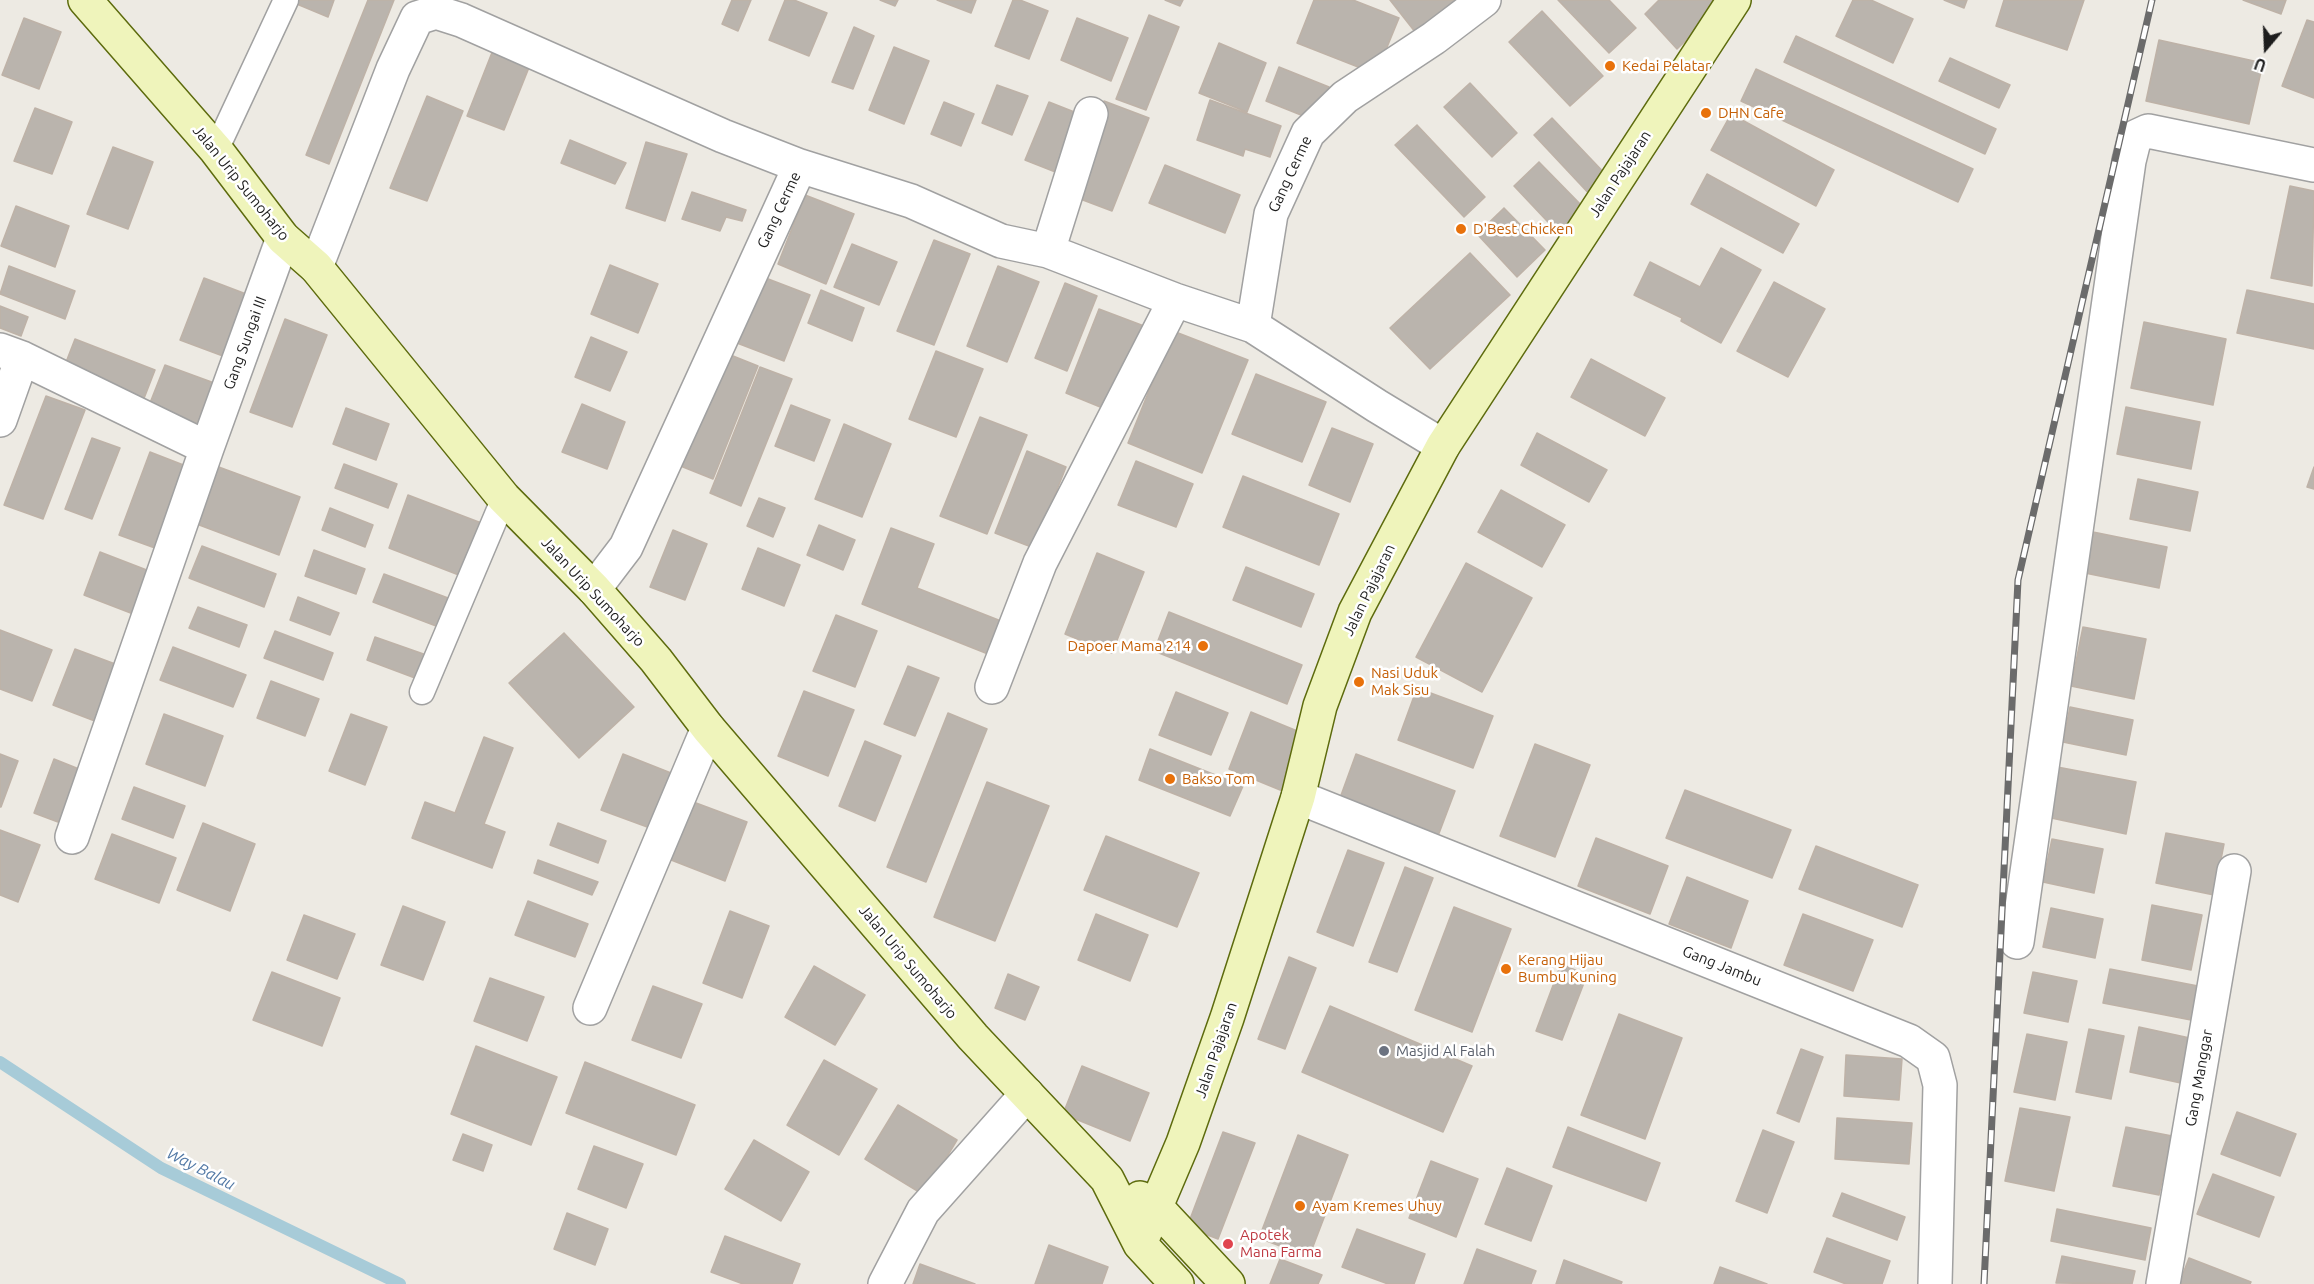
<!DOCTYPE html>
<html>
<head>
<meta charset="utf-8">
<style>
	body { margin:0 }
	#map { position:relative; width:2314px; height:1284px; overflow:hidden; background:#edeae3; font-family:Ubuntu,sans-serif }
	canvas { display:block }
	.north { position:absolute; left:2236px; top:18px; width:60px; height:60px; -webkit-text-stroke:4px #fff; paint-order:stroke; rotate:199deg; font-size:16px; font-weight:700; line-height:24px; text-align:center; color:#1d1d1d }
	.north::after { content:''; display:block; margin:auto; width:21px; height:27px; background:#1d1d1d; clip-path:polygon(50% 0,100% 100%,50% 72%,0 100%) }
</style>
</head>
<body>
<div id="map">
<canvas width="2314" height="1284"></canvas>
<div class="north">U</div>
</div>
<script>
const ctx = document.querySelector('canvas').getContext('2d');
ctx.lineJoin = 'round';
const poly = rows => new Path2D(rows.map(r => 'M' + r).join(''));
function trace(path, color, width, dash) { ctx.strokeStyle = color; ctx.lineWidth = width; ctx.lineCap = dash ? 'butt' : 'round'; ctx.setLineDash(dash || []); ctx.stroke(path); }
function fill(path, color) { ctx.fillStyle = color; ctx.fill(path, 'evenodd'); }
function drawText(font, color, halo, rows, align = 'center') {
  ctx.font = font + ' Ubuntu,sans-serif'; ctx.lineWidth = 5; ctx.setLineDash([]); ctx.textBaseline = 'middle'; ctx.strokeStyle = halo; ctx.fillStyle = color; for (const [text, x, y, turn = 0] of rows) {
    ctx.save(); ctx.translate(x, y); ctx.rotate((+turn || 0) * Math.PI / 180); ctx.textAlign = isNaN(turn) ? turn : align; if (halo) ctx.strokeText(text, 0, 0); ctx.fillText(text, 0, 0); ctx.restore();
  }
}
trace(poly([
	[0,1062,161,1168,400,1284]
]), '#a7cbd8', 12);
const building = poly([
	[293,0,334,0,328,17,292,2,293,0],
	[368,0,394,0,329,164,306,155,368,0],
	[732,0,751,0,738,31,722,24,732,0],
	[785,0,794,0,827,13,809,56,769,40,785,0],
	[880,0,898,0,895,6,880,0],
	[937,0,976,0,971,13,937,0],
	[1013,0,1020,0,1048,11,1029,59,995,46,1013,0],
	[1165,0,1183,0,1180,6,1165,0],
	[1314,0,1353,0,1399,18,1376,74,1297,43,1314,0],
	[1390,0,1478,0,1423,42,1390,0],
	[1558,0,1609,0,1636,28,1609,53,1558,0],
	[1659,0,1714,0,1721,7,1677,49,1645,14,1659,0],
	[1853,0,1871,0,1913,19,1893,63,1836,36,1853,0],
	[1944,0,1967,0,1964,8,1944,0],
	[2004,0,2084,0,2067,50,1996,26,2004,0],
	[2243,0,2286,0,2281,14,2243,0],
	[1542,11,1603,76,1570,106,1509,42,1542,11],
	[1149,15,1179,27,1146,110,1116,99,1149,15],
	[24,18,61,32,39,89,2,75,24,18],
	[1077,18,1128,38,1111,81,1061,60,1077,18],
	[2307,20,2314,22,2314,98,2282,86,2307,20],
	[854,27,874,36,853,89,832,82,854,27],
	[1796,36,1996,129,1985,154,1784,62,1796,36],
	[2159,40,2263,63,2249,124,2146,101,2159,40],
	[1219,43,1266,63,1247,112,1199,93,1219,43],
	[894,47,929,61,904,124,869,110,894,47],
	[493,50,530,65,504,130,467,116,493,50],
	[1950,58,2010,85,1999,108,1939,81,1950,58],
	[1279,67,1329,87,1316,121,1266,101,1279,67],
	[1756,69,1973,169,1958,202,1741,101,1756,69],
	[1470,83,1517,133,1492,157,1444,107,1470,83],
	[997,85,1028,96,1012,135,982,123,997,85],
	[427,96,463,111,427,201,390,188,427,96],
	[1210,100,1281,126,1270,157,1245,149,1243,156,1197,140,1210,100],
	[1104,101,1149,118,1112,211,1067,194,1104,101],
	[944,102,974,114,961,146,931,134,944,102],
	[1049,102,1087,117,1063,175,1025,160,1049,102],
	[35,108,72,122,52,174,14,161,35,108],
	[1731,114,1834,170,1816,206,1711,150,1731,114],
	[1552,118,1611,180,1593,198,1534,135,1552,118],
	[1417,125,1485,197,1464,217,1395,145,1417,125],
	[570,140,626,163,615,184,561,163,570,140],
	[646,142,687,154,665,221,626,208,646,142],
	[113,147,153,162,128,229,87,214,113,147],
	[1539,162,1589,213,1563,238,1514,186,1539,162],
	[1165,165,1240,195,1225,233,1149,203,1165,165],
	[1707,174,1799,224,1783,253,1691,204,1707,174],
	[2290,186,2314,191,2312,286,2271,278,2290,186],
	[692,192,746,210,742,221,726,217,720,231,682,219,692,192],
	[805,195,854,214,826,284,778,264,805,195],
	[16,206,69,226,55,267,1,246,16,206],
	[1504,208,1545,250,1517,277,1477,234,1504,208],
	[934,240,970,254,934,345,897,331,934,240],
	[852,244,897,262,879,305,834,287,852,244],
	[1721,248,1761,270,1721,343,1681,321,1682,318,1634,295,1650,262,1700,287,1721,248],
	[1470,253,1510,295,1430,369,1390,328,1470,253],
	[610,265,658,284,638,333,591,314,610,265],
	[9,266,75,291,65,319,0,294,9,266],
	[998,266,1039,282,1007,362,967,346,998,266],
	[763,277,810,295,784,361,737,343,763,277],
	[204,278,254,297,231,359,180,340,204,278],
	[1774,282,1825,309,1788,377,1737,351,1774,282],
	[1065,283,1097,296,1067,371,1035,358,1065,283],
	[821,290,864,308,852,341,808,323,821,290],
	[2247,290,2314,304,2314,349,2237,333,2247,290],
	[0,306,28,317,21,336,0,328,0,306],
	[1099,309,1144,326,1110,411,1066,393,1099,309],
	[285,319,327,335,292,427,250,412,285,319],
	[2144,322,2226,339,2213,405,2131,388,2144,322],
	[1173,331,1248,360,1202,473,1128,443,1173,331],
	[591,337,627,352,610,391,575,377,591,337],
	[75,339,155,370,143,401,63,370,75,339],
	[936,351,983,369,956,437,909,419,936,351],
	[723,352,758,366,713,479,678,465,723,352],
	[1591,359,1665,398,1645,436,1571,397,1591,359],
	[165,365,217,384,200,428,148,408,165,365],
	[760,367,792,379,741,506,710,493,760,367],
	[1256,374,1326,402,1302,462,1232,434,1256,374],
	[46,396,85,410,43,519,4,505,46,396],
	[582,404,625,422,607,469,562,452,582,404],
	[791,405,830,420,814,461,775,446,791,405],
	[2126,407,2200,422,2191,469,2117,454,2126,407],
	[346,408,389,424,376,460,333,444,346,408],
	[980,417,1027,435,987,534,940,516,980,417],
	[844,424,891,444,862,517,815,499,844,424],
	[1332,428,1373,444,1350,502,1309,485,1332,428],
	[1537,433,1607,470,1589,502,1521,465,1537,433],
	[92,438,120,448,92,519,65,509,92,438],
	[1027,451,1066,467,1034,548,995,533,1027,451],
	[150,452,186,466,155,548,119,535,150,452],
	[1136,461,1193,484,1176,527,1118,505,1136,461],
	[344,464,397,484,388,508,335,488,344,464],
	[216,466,300,497,279,555,194,523,216,466],
	[2314,467,2314,489,2307,487,2314,467],
	[1243,476,1339,514,1319,565,1223,527,1243,476],
	[2138,479,2198,492,2190,531,2130,519,2138,479],
	[1501,490,1565,525,1542,567,1478,532,1501,490],
	[408,495,484,524,464,577,389,548,408,495],
	[759,498,785,508,773,537,747,526,759,498],
	[330,508,373,525,365,547,322,530,330,508],
	[819,525,855,540,843,570,807,555,819,525],
	[891,528,934,544,917,588,1001,621,988,654,862,604,891,528],
	[673,530,707,544,685,600,650,587,673,530],
	[2093,532,2167,547,2159,588,2085,573,2093,532],
	[202,546,276,574,264,607,189,578,202,546],
	[758,548,800,565,784,606,742,589,758,548],
	[314,550,365,569,356,594,305,576,314,550],
	[100,552,170,579,154,622,84,595,100,552],
	[1097,553,1144,572,1112,653,1065,634,1097,553],
	[1466,563,1532,598,1482,692,1416,657,1466,563],
	[1246,567,1314,594,1301,627,1233,600,1246,567],
	[384,574,456,601,444,629,373,602,384,574],
	[298,597,339,613,330,635,290,620,298,597],
	[198,607,247,625,239,647,189,628,198,607],
	[1169,612,1302,665,1287,704,1154,651,1169,612],
	[836,615,877,631,855,687,813,671,836,615],
	[2083,627,2146,639,2134,699,2071,686,2083,627],
	[0,630,52,650,32,701,0,689,0,630],
	[275,631,333,653,323,680,264,658,275,631],
	[564,633,634,707,579,758,509,683,564,633],
	[375,637,432,657,423,681,367,660,375,637],
	[173,647,246,675,233,707,160,680,173,647],
	[75,649,142,674,121,731,53,705,75,649],
	[908,666,939,678,915,736,884,724,908,666],
	[271,681,319,699,305,736,257,718,271,681],
	[1417,688,1493,716,1473,768,1398,740,1417,688],
	[804,691,854,710,828,776,778,756,804,691],
	[1176,692,1228,713,1211,755,1159,735,1176,692],
	[2070,707,2133,720,2126,755,2063,742,2070,707],
	[1251,712,1307,735,1285,792,1229,769,1251,712],
	[948,713,987,729,926,882,887,867,948,713],
	[164,714,223,736,205,786,146,764,164,714],
	[351,714,387,727,365,785,329,771,351,714],
	[484,737,513,748,484,824,505,832,492,868,412,838,425,802,455,813,484,737],
	[865,741,901,756,875,821,839,806,865,741],
	[1535,744,1590,765,1555,857,1500,836,1535,744],
	[1150,749,1243,786,1230,816,1139,780,1150,749],
	[0,754,18,761,1,807,0,807,0,754],
	[623,754,671,773,650,828,601,810,623,754],
	[1356,754,1455,791,1438,836,1340,798,1356,754],
	[54,759,94,775,74,828,34,813,54,759],
	[2052,766,2136,782,2126,834,2042,816,2052,766],
	[987,782,1049,806,995,941,934,917,987,782],
	[134,787,185,806,173,838,122,819,134,787],
	[1685,790,1791,830,1772,878,1666,838,1685,790],
	[688,800,747,822,725,881,666,858,688,800],
	[203,823,255,844,230,911,177,890,203,823],
	[558,823,606,841,598,863,550,845,558,823],
	[0,830,40,845,18,902,0,895,0,830],
	[2166,833,2224,844,2214,895,2156,883,2166,833],
	[112,834,176,858,159,903,95,879,112,834],
	[1106,836,1199,873,1177,927,1084,890,1106,836],
	[1596,838,1668,866,1650,914,1578,886,1596,838],
	[2052,839,2103,849,2094,893,2043,882,2052,839],
	[1816,846,1918,885,1902,927,1799,889,1816,846],
	[1348,850,1384,863,1353,946,1317,932,1348,850],
	[538,860,598,882,592,895,534,873,538,860],
	[1405,867,1433,878,1397,972,1369,962,1405,867],
	[1687,877,1748,901,1731,948,1669,924,1687,877],
	[528,901,588,924,575,957,515,935,528,901],
	[2152,905,2202,915,2191,970,2142,960,2152,905],
	[403,906,445,922,423,980,381,965,403,906],
	[1454,907,1511,929,1472,1032,1415,1010,1454,907],
	[2051,908,2103,919,2095,958,2043,947,2051,908],
	[730,911,769,926,742,998,703,983,730,911],
	[1096,914,1148,935,1130,981,1078,960,1096,914],
	[1803,914,1873,940,1853,991,1784,965,1803,914],
	[304,915,355,934,337,979,287,960,304,915],
	[1289,957,1316,968,1285,1049,1258,1039,1289,957],
	[1561,964,1587,975,1562,1040,1536,1031,1561,964],
	[814,966,865,995,835,1045,785,1017,814,966],
	[2110,969,2198,986,2191,1020,2103,1003,2110,969],
	[272,972,340,998,322,1046,253,1020,272,972],
	[2033,972,2077,981,2068,1022,2024,1013,2033,972],
	[1008,974,1039,987,1025,1020,995,1008,1008,974],
	[490,978,544,997,527,1041,474,1021,490,978],
	[653,986,702,1004,681,1058,632,1040,653,986],
	[1330,1006,1472,1066,1443,1132,1302,1072,1330,1006],
	[1619,1014,1682,1038,1645,1139,1581,1115,1619,1014],
	[2139,1027,2199,1040,2190,1085,2130,1072,2139,1027],
	[2089,1029,2124,1036,2111,1099,2076,1092,2089,1029],
	[2027,1034,2067,1042,2055,1100,2014,1092,2027,1034],
	[476,1046,557,1077,531,1145,451,1114,476,1046],
	[1801,1049,1823,1057,1799,1122,1777,1113,1801,1049],
	[1846,1055,1902,1059,1899,1100,1844,1096,1846,1055],
	[824,1060,877,1089,839,1155,787,1125,824,1060],
	[585,1062,695,1105,676,1155,566,1113,585,1062],
	[1082,1066,1149,1093,1130,1141,1063,1114,1082,1066],
	[898,1105,957,1140,924,1195,865,1159,898,1105],
	[2020,1108,2070,1117,2054,1191,2005,1181,2020,1108],
	[2237,1112,2296,1134,2280,1176,2221,1154,2237,1112],
	[1837,1118,1912,1123,1909,1164,1835,1159,1837,1118],
	[1568,1127,1660,1163,1646,1201,1553,1167,1568,1127],
	[2126,1127,2172,1136,2159,1195,2113,1186,2126,1127],
	[1763,1130,1794,1142,1767,1213,1736,1201,1763,1130],
	[1223,1132,1255,1143,1218,1239,1187,1227,1223,1132],
	[463,1134,492,1145,483,1171,453,1160,463,1134],
	[1298,1135,1348,1155,1309,1257,1259,1238,1298,1135],
	[754,1140,809,1172,781,1221,725,1189,754,1140],
	[594,1146,643,1164,626,1208,578,1189,594,1146],
	[1431,1161,1478,1179,1456,1237,1409,1218,1431,1161],
	[1507,1168,1552,1186,1531,1241,1485,1224,1507,1168],
	[2213,1174,2274,1197,2259,1237,2197,1214,2213,1174],
	[1842,1193,1905,1217,1897,1240,1833,1216,1842,1193],
	[2057,1209,2151,1228,2145,1260,2051,1241,2057,1209],
	[567,1213,608,1229,595,1265,554,1249,567,1213],
	[1357,1229,1425,1254,1414,1284,1388,1284,1342,1267,1357,1229],
	[725,1236,800,1264,792,1284,743,1284,711,1272,725,1236],
	[1827,1238,1890,1261,1882,1284,1846,1284,1814,1272,1827,1238],
	[1049,1245,1108,1267,1102,1284,1035,1284,1049,1245],
	[1477,1249,1536,1271,1531,1284,1464,1284,1477,1249],
	[2062,1256,2135,1271,2132,1284,2056,1283,2062,1256],
	[2189,1258,2251,1282,2250,1284,2179,1284,2189,1258],
	[1280,1259,1322,1275,1318,1284,1270,1284,1280,1259],
	[1564,1260,1622,1282,1621,1284,1556,1284,1564,1260],
	[920,1264,975,1284,913,1284,920,1264],
	[1720,1267,1767,1284,1714,1284,1720,1267]
]);
fill(building, '#bab4ad');
trace(building, '#beb2a7', 1.5);
const service = poly([
	[216,150,286,0],
	[422,692,504,498]
]);
const minor = poly([
	[1048,251,1091,114],
	[316,267,393,69,417,18,436,12,461,20,723,136,800,166,911,201,1001,241,1048,251,1175,300,1253,326,1377,406,1443,446],
	[1253,326,1271,214,1308,133,1345,97,1434,38,1484,0],
	[0,350,22,358,207,448],
	[0,420,22,358],
	[594,589,626,547,800,166],
	[992,687,1040,563,1175,300],
	[1298,797,1909,1041,1933,1058,1940,1085,1935,1284],
	[72,837,207,448,283,238],
	[2017,942,2129,161,2135,137,2148,131,2314,165],
	[590,1008,708,728],
	[885,1284,923,1211,1027,1094],
	[2163,1284,2234,871]
]);
const secondary = poly([
	[85,0,216,150,283,238,316,267,504,498,594,589,656,660,708,728,973,1037,1107,1179,1140,1244,1177,1284],
	[1140,1198,1157,1208,1228,1284],
	[1140,1244,1183,1143,1227,1018,1298,797,1320,706,1355,612,1443,446,1734,0]
]);
trace(service, '#a1a1a1', 27);
trace(minor, '#a1a1a1', 36);
trace(secondary, '#5d6b0d', 36);
trace(service, '#fff', 24);
trace(minor, '#fff', 33);
trace(secondary, '#eff4bb', 33);
const rail = poly([
	[1984,1284,2018,580,2152,0]
]);
trace(rail, '#6b6b6b', 7);
trace(rail, '#fff', 4.5, [14]);
for (const [x, y, r, color] of [
	[1610,66,6,"#e8710a"],
	[1706,113,6,"#e8710a"],
	[1461,229,6,"#e8710a"],
	[1203,646,6,"#e8710a"],
	[1359,682,6,"#e8710a"],
	[1170,779,6,"#e8710a"],
	[1506,969,6,"#e8710a"],
	[1384,1051,6,"#6b7280"],
	[1300,1206,6,"#e8710a"],
	[1228,1244,6,"#e0444e"]
]) { const dot = new Path2D(); dot.arc(x, y, r, 0, 2 * Math.PI); ctx.fillStyle = color; ctx.fill(dot); trace(dot, '#fff', 2); }
drawText('15px', '#c56008', '#fff', [
	["Kedai Pelatar",1622,66],
	["DHN Cafe",1718,113],
	["D'Best Chicken",1473,229],
	["Dapoer Mama 214",1191,646,"right"],
	["Nasi Uduk",1371,673],
	["Mak Sisu",1371,690],
	["Bakso Tom",1182,779],
	["Kerang Hijau",1518,960],
	["Bumbu Kuning",1518,977],
	["Ayam Kremes Uhuy",1312,1206]
], 'left');
drawText('15px', '#1d1d1d', '#fff', [
	["Gang Cerme",1290,174,-65],
	["Jalan Pajajaran",1620,174,-57],
	["Jalan Urip Sumoharjo",241,183,51],
	["Gang Cerme",779,210,-65],
	["Gang Sungai III",245,343,-70],
	["Jalan Pajajaran",1369,590,-64],
	["Jalan Urip Sumoharjo",593,592,47],
	["Jalan Urip Sumoharjo",908,962,50],
	["Gang Jambu",1722,966,22],
	["Jalan Pajajaran",1216,1050,-71],
	["Gang Manggar",2199,1078,-80]
]);
drawText('15px', '#5b616d', '#fff', [
	["Masjid Al Falah",1396,1051]
], 'left');
drawText('15px', '#be3a42', '#fff', [
	["Apotek",1240,1235],
	["Mana Farma",1240,1252]
], 'left');
drawText('italic 16px', '#5178a5', '#fff', [
	["Way Balau",201,1169,27]
]);
</script>
</body>
</html>
